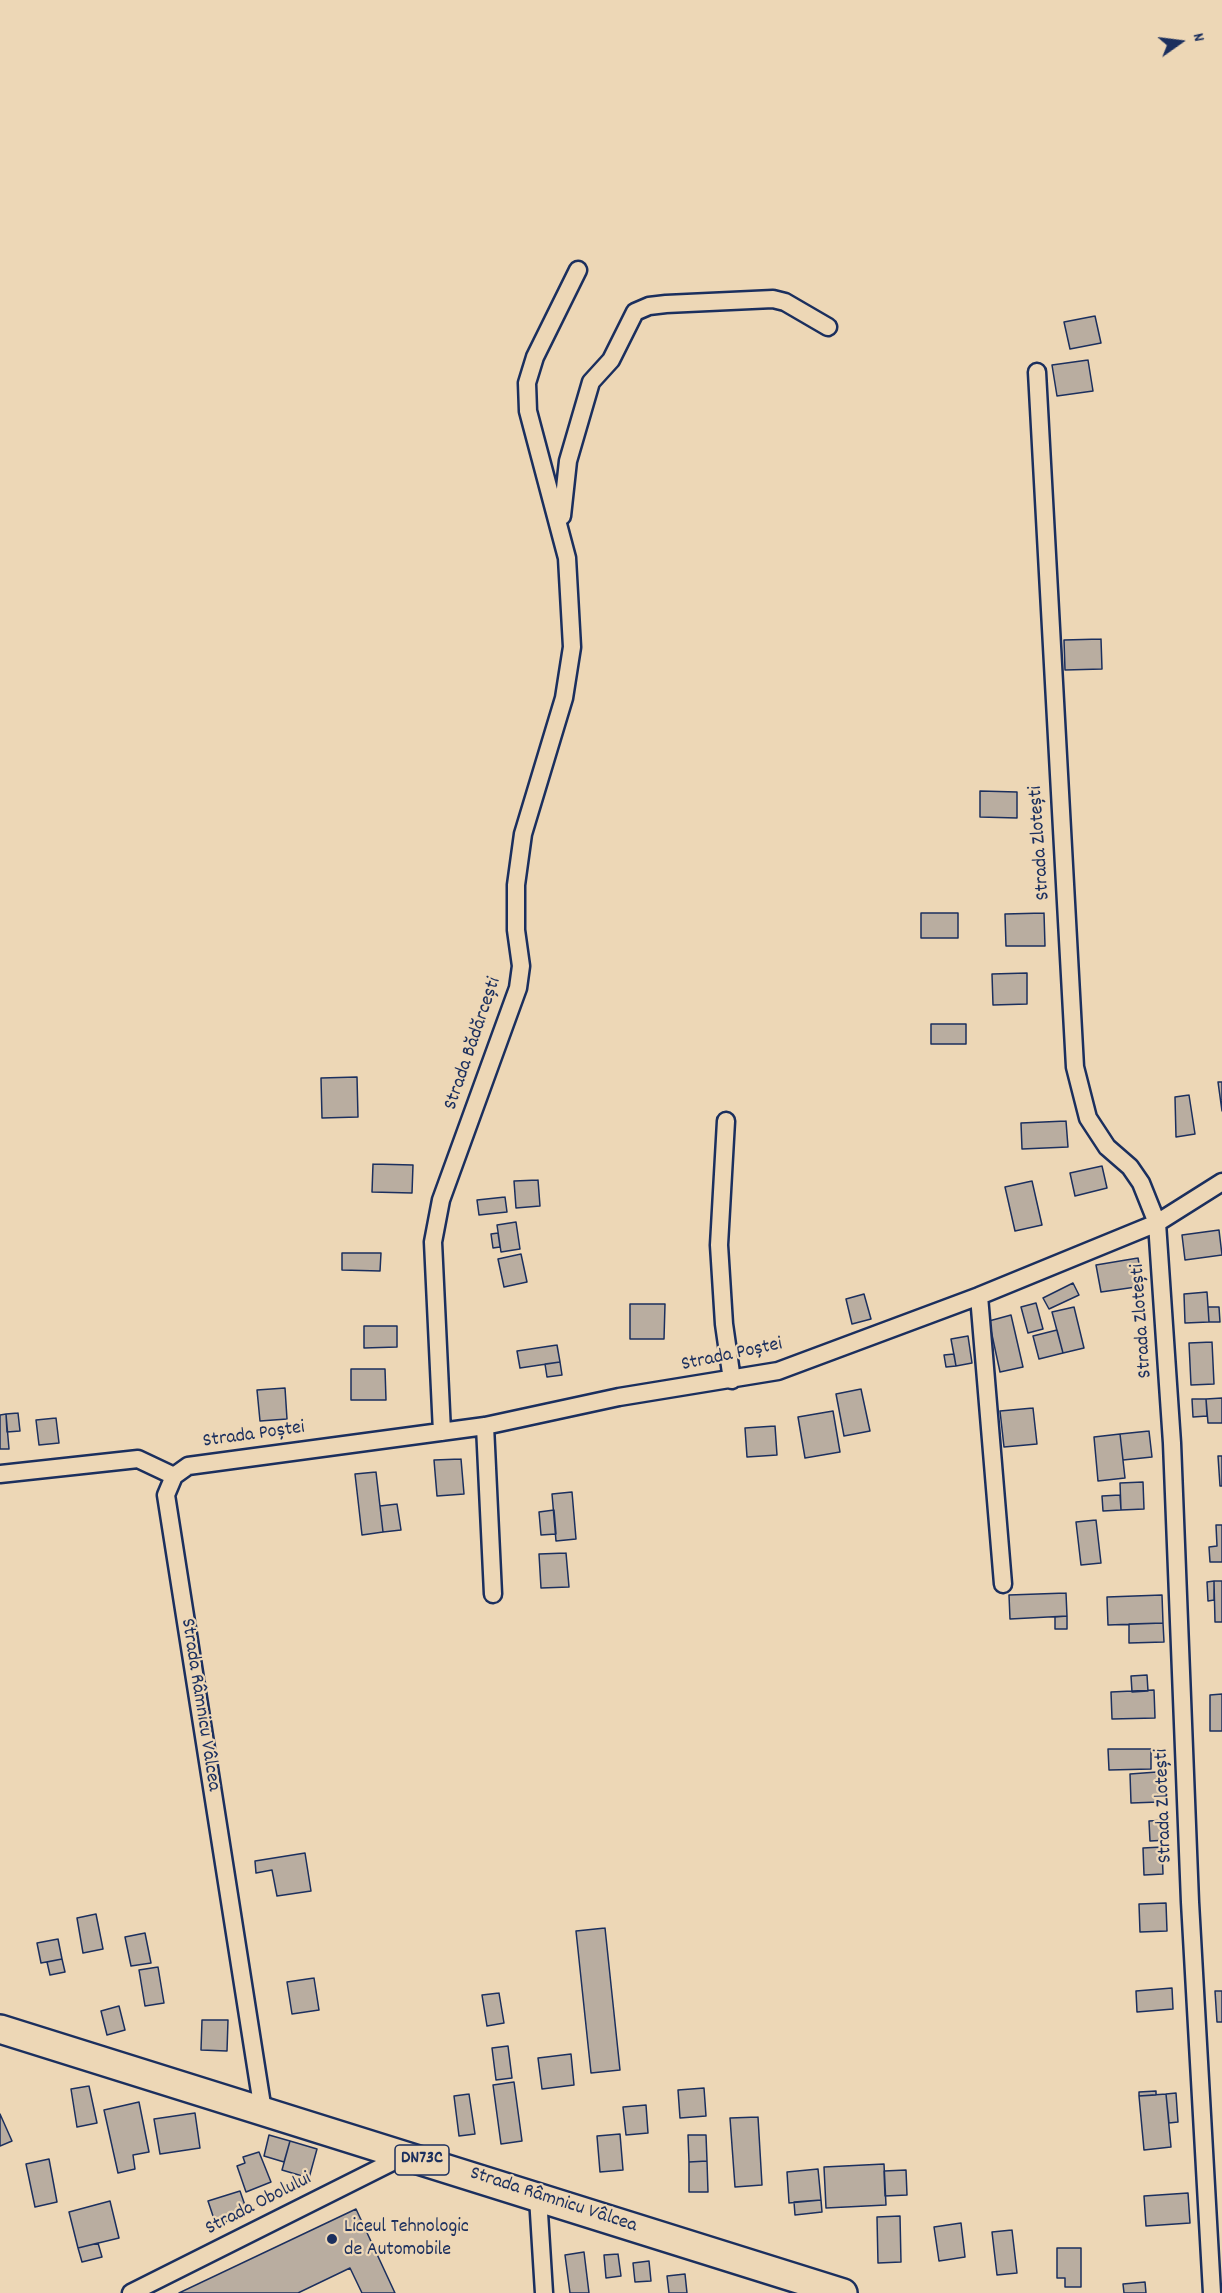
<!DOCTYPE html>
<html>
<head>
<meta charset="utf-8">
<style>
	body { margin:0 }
	#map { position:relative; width:1222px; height:2293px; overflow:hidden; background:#edd7b6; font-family:Dekko,sans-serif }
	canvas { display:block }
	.north { position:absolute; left:1150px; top:12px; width:60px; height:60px; -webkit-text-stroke:4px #edd7b6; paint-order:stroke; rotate:76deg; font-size:16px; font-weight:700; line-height:24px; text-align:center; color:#1b2f5e }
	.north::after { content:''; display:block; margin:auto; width:21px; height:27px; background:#1b2f5e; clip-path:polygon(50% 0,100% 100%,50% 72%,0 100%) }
</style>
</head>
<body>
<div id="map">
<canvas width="1222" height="2293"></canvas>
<div class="north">N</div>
</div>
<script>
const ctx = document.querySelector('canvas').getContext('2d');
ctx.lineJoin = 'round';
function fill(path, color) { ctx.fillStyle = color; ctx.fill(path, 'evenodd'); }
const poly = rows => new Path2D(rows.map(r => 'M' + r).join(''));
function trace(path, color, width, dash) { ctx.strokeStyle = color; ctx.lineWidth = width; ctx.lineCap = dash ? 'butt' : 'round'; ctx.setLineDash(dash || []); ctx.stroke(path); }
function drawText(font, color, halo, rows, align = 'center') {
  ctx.font = font + ' Dekko,sans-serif'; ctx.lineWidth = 4.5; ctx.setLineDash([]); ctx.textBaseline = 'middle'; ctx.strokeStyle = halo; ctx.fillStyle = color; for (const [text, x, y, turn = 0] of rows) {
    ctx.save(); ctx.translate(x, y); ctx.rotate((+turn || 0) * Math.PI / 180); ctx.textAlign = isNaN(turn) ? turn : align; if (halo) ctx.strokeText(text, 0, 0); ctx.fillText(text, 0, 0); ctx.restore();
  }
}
const building = poly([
	[1095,316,1101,343,1070,349,1064,322,1095,316],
	[1088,360,1093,391,1057,396,1052,365,1088,360],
	[1101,639,1102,669,1065,670,1064,640,1101,639],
	[980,791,1017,792,1017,818,980,817,980,791],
	[921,913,958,913,958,938,921,938,921,913],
	[1044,913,1045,946,1006,946,1005,914,1044,913],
	[1027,973,1027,1004,993,1005,992,974,1027,973],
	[931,1024,966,1024,966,1044,931,1044,931,1024],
	[357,1077,358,1117,322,1118,321,1078,357,1077],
	[1218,1082,1222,1082,1222,1111,1218,1082],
	[1189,1095,1195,1134,1176,1137,1175,1097,1189,1095],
	[1066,1121,1068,1147,1022,1149,1021,1123,1066,1121],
	[373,1164,413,1165,412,1193,372,1192,373,1164],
	[1102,1166,1107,1188,1075,1196,1070,1173,1102,1166],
	[538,1180,540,1206,516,1208,514,1181,538,1180],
	[1032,1181,1042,1225,1015,1231,1005,1187,1032,1181],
	[505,1197,507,1212,479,1215,477,1200,505,1197],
	[516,1222,520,1249,501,1252,497,1225,516,1222],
	[1219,1230,1222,1255,1185,1260,1182,1235,1219,1230],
	[498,1233,500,1247,493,1248,491,1234,498,1233],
	[342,1253,381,1253,380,1271,342,1270,342,1253],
	[521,1254,527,1282,504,1287,498,1259,521,1254],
	[1138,1258,1143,1286,1101,1292,1096,1265,1138,1258],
	[1073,1283,1079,1295,1049,1309,1043,1298,1073,1283],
	[1207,1292,1209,1322,1185,1323,1184,1294,1207,1292],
	[864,1294,871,1319,852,1324,846,1299,864,1294],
	[1036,1303,1043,1329,1028,1333,1021,1307,1036,1303],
	[630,1304,665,1304,664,1339,630,1339,630,1304],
	[1074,1307,1084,1348,1063,1353,1052,1312,1074,1307],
	[1208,1307,1219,1307,1220,1322,1209,1322,1208,1307],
	[1011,1315,1023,1367,1000,1372,989,1321,1011,1315],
	[364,1326,397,1326,397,1347,364,1348,364,1326],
	[1057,1330,1063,1353,1039,1359,1033,1336,1057,1330],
	[968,1336,972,1363,956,1366,951,1339,968,1336],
	[1212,1342,1214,1384,1191,1385,1189,1343,1212,1342],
	[557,1345,560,1362,520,1368,517,1351,557,1345],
	[954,1354,956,1366,946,1367,944,1355,954,1354],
	[560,1362,562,1375,547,1377,545,1364,560,1362],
	[351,1369,385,1369,386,1400,351,1400,351,1369],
	[285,1388,287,1419,260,1421,257,1390,285,1388],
	[861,1389,870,1431,844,1436,836,1394,861,1389],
	[1222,1398,1222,1423,1208,1423,1206,1399,1222,1398],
	[1192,1399,1206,1399,1207,1416,1193,1417,1192,1399],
	[1033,1408,1037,1444,1004,1447,1000,1411,1033,1408],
	[833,1411,840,1452,805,1458,798,1417,833,1411],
	[18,1413,20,1431,7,1432,6,1414,18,1413],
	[6,1414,9,1449,0,1449,0,1415,6,1414],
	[56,1418,59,1443,39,1445,36,1420,56,1418],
	[775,1426,777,1455,747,1457,745,1428,775,1426],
	[1149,1431,1152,1457,1123,1460,1120,1434,1149,1431],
	[1120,1434,1125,1478,1098,1481,1094,1437,1120,1434],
	[1218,1456,1222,1456,1222,1486,1220,1486,1218,1456],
	[461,1459,464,1494,437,1496,434,1460,461,1459],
	[376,1472,383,1532,362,1535,355,1474,376,1472],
	[1143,1482,1144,1509,1121,1510,1120,1483,1143,1482],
	[572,1492,576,1539,556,1541,552,1494,572,1492],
	[1120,1495,1121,1510,1103,1511,1102,1496,1120,1495],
	[397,1504,401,1530,383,1532,380,1506,397,1504],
	[554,1510,556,1534,541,1535,539,1512,554,1510],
	[1096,1520,1101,1563,1081,1565,1076,1522,1096,1520],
	[1216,1525,1222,1525,1222,1562,1210,1562,1209,1547,1217,1546,1216,1525],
	[566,1553,569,1587,541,1588,539,1554,566,1553],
	[1214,1581,1214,1600,1208,1601,1207,1582,1214,1581],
	[1214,1581,1222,1581,1222,1622,1215,1622,1214,1581],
	[1066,1593,1067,1616,1010,1619,1009,1595,1066,1593],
	[1162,1595,1163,1623,1108,1625,1107,1597,1162,1595],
	[1067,1616,1067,1629,1055,1629,1055,1617,1067,1616],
	[1163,1623,1164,1642,1129,1643,1129,1624,1163,1623],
	[1147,1675,1148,1691,1132,1692,1131,1676,1147,1675],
	[1154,1690,1155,1718,1112,1719,1111,1692,1154,1690],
	[1222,1694,1222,1731,1210,1731,1210,1695,1222,1694],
	[1108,1749,1151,1749,1151,1769,1109,1770,1108,1749],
	[1157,1772,1159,1802,1131,1803,1130,1774,1157,1772],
	[1167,1820,1168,1840,1150,1841,1149,1821,1167,1820],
	[1162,1847,1163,1874,1144,1875,1143,1848,1162,1847],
	[305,1853,311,1891,277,1896,272,1870,256,1873,255,1861,305,1853],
	[1166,1903,1167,1931,1140,1932,1139,1904,1166,1903],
	[96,1914,103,1949,83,1953,77,1918,96,1914],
	[605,1928,620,2070,591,2073,576,1931,605,1928],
	[145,1933,151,1963,131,1966,125,1937,145,1933],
	[58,1939,62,1959,41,1963,37,1943,58,1939],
	[62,1959,65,1972,50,1975,47,1962,62,1959],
	[158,1967,164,2003,145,2006,139,1970,158,1967],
	[314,1978,319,2010,292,2014,287,1982,314,1978],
	[1172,1988,1173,2009,1137,2012,1136,1991,1172,1988],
	[1215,1991,1222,1991,1222,2022,1217,2022,1215,1991],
	[499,1993,504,2023,487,2026,482,1995,499,1993],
	[119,2006,125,2030,107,2035,101,2011,119,2006],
	[202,2020,228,2020,227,2051,201,2050,202,2020],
	[508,2046,512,2078,496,2080,492,2048,508,2046],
	[571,2054,574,2085,542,2089,538,2058,571,2054],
	[514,2082,522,2141,501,2144,493,2085,514,2082],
	[89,2086,97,2123,77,2127,71,2089,89,2086],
	[704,2088,706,2116,680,2118,678,2090,704,2088],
	[1156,2091,1156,2095,1139,2096,1139,2092,1156,2091],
	[1176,2093,1178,2122,1169,2123,1166,2094,1176,2093],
	[469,2094,475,2134,459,2136,454,2096,469,2094],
	[1166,2094,1171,2147,1144,2150,1139,2096,1166,2094],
	[139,2102,149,2152,133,2155,135,2169,118,2173,104,2110,139,2102],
	[646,2105,648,2133,626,2135,623,2107,646,2105],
	[195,2113,200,2148,160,2154,154,2119,195,2113],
	[0,2114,12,2141,0,2146,0,2114],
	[758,2117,762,2185,735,2187,730,2118,758,2117],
	[620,2134,623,2170,600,2172,597,2136,620,2134],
	[269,2135,290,2141,284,2162,264,2156,269,2135],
	[688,2135,706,2135,707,2161,689,2162,688,2135],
	[290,2141,317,2149,309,2178,282,2170,290,2141],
	[259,2152,271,2182,246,2192,237,2166,245,2163,243,2157,259,2152],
	[49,2159,57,2202,35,2207,26,2164,49,2159],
	[707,2161,708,2192,689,2192,689,2162,707,2161],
	[884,2164,886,2205,826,2208,824,2167,884,2164],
	[818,2169,821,2200,789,2203,787,2172,818,2169],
	[906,2170,907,2195,885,2196,884,2171,906,2170],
	[240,2191,248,2214,216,2225,208,2201,240,2191],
	[1188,2193,1190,2223,1146,2226,1144,2196,1188,2193],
	[821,2200,822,2212,795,2215,794,2202,821,2200],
	[110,2201,119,2238,78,2248,69,2212,110,2201],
	[356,2209,395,2293,362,2293,350,2268,298,2293,179,2293,356,2209],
	[900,2216,901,2262,878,2263,877,2217,900,2216],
	[961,2223,965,2257,939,2261,934,2227,961,2223],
	[1012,2230,1017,2273,997,2275,992,2232,1012,2230],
	[98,2243,102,2257,82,2262,78,2248,98,2243],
	[1057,2248,1081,2248,1081,2287,1065,2287,1065,2278,1057,2278,1057,2248],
	[584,2252,589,2293,570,2293,565,2255,584,2252],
	[618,2254,621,2276,606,2278,604,2255,618,2254],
	[649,2261,651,2281,635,2282,633,2263,649,2261],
	[685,2274,687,2293,669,2293,667,2276,685,2274],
	[1145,2282,1146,2293,1124,2293,1123,2284,1145,2282]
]);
fill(building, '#b9ada0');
trace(building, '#1b2f5e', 1.5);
const minor = poly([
	[1037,372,1075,1067,1088,1118,1107,1147,1130,1167,1141,1183,1157,1223,1172,1443,1190,1902,1212,2293],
	[562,516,568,461,591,382,611,360,635,312,649,306,666,304,773,299,785,302,828,327],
	[726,1121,719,1245,724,1324,732,1380],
	[979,1296,1003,1584],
	[485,1426,493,1594],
	[442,1432,433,1242,441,1200,518,988,521,966,516,930,516,885,523,834,564,698,572,647,567,558,528,411,527,383,535,357,578,270],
	[0,1474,138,1459,174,1476],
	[174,1476,188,1466,485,1426,619,1397,778,1371,979,1296,1157,1223,1222,1182],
	[174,1476,166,1495,263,2111],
	[538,2197,544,2293],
	[131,2293,406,2155]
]);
const primary = poly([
	[0,2029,843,2293]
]);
trace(minor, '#1b2f5e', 21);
trace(primary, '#1b2f5e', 32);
trace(minor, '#edd7b6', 16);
trace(primary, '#edd7b6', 27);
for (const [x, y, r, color] of [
	[332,2239,6,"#1b2f5e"]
]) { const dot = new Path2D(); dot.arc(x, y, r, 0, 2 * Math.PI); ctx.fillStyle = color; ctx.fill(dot); trace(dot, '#edd7b6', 2); }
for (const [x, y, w] of [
	[422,2160,54]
]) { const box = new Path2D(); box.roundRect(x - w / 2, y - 15, w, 30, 4.5); ctx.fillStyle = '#edd7b6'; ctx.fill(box); trace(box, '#1b2f5e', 1.5); }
drawText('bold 18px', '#1b2f5e', null, [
	["DN73C",422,2160]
]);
drawText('20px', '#1b2f5e', '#edd7b6', [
	["Strada Zlotești",1041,843,-94],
	["Strada Bădărcești",474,1044,-71],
	["Strada Zlotești",1143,1321,-94],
	["Strada Poștei",732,1356,-12],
	["Strada Poștei",254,1436,-8],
	["Strada Râmnicu Vâlcea",199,1705,81],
	["Strada Zlotești",1165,1806,-92],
	["Strada Râmnicu Vâlcea",553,2201,18],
	["Strada Obolului",259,2205,-27]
]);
drawText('20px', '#1b2f5e', '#edd7b6', [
	["Liceul Tehnologic",344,2228],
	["de Automobile",344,2251]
], 'left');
</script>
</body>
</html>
